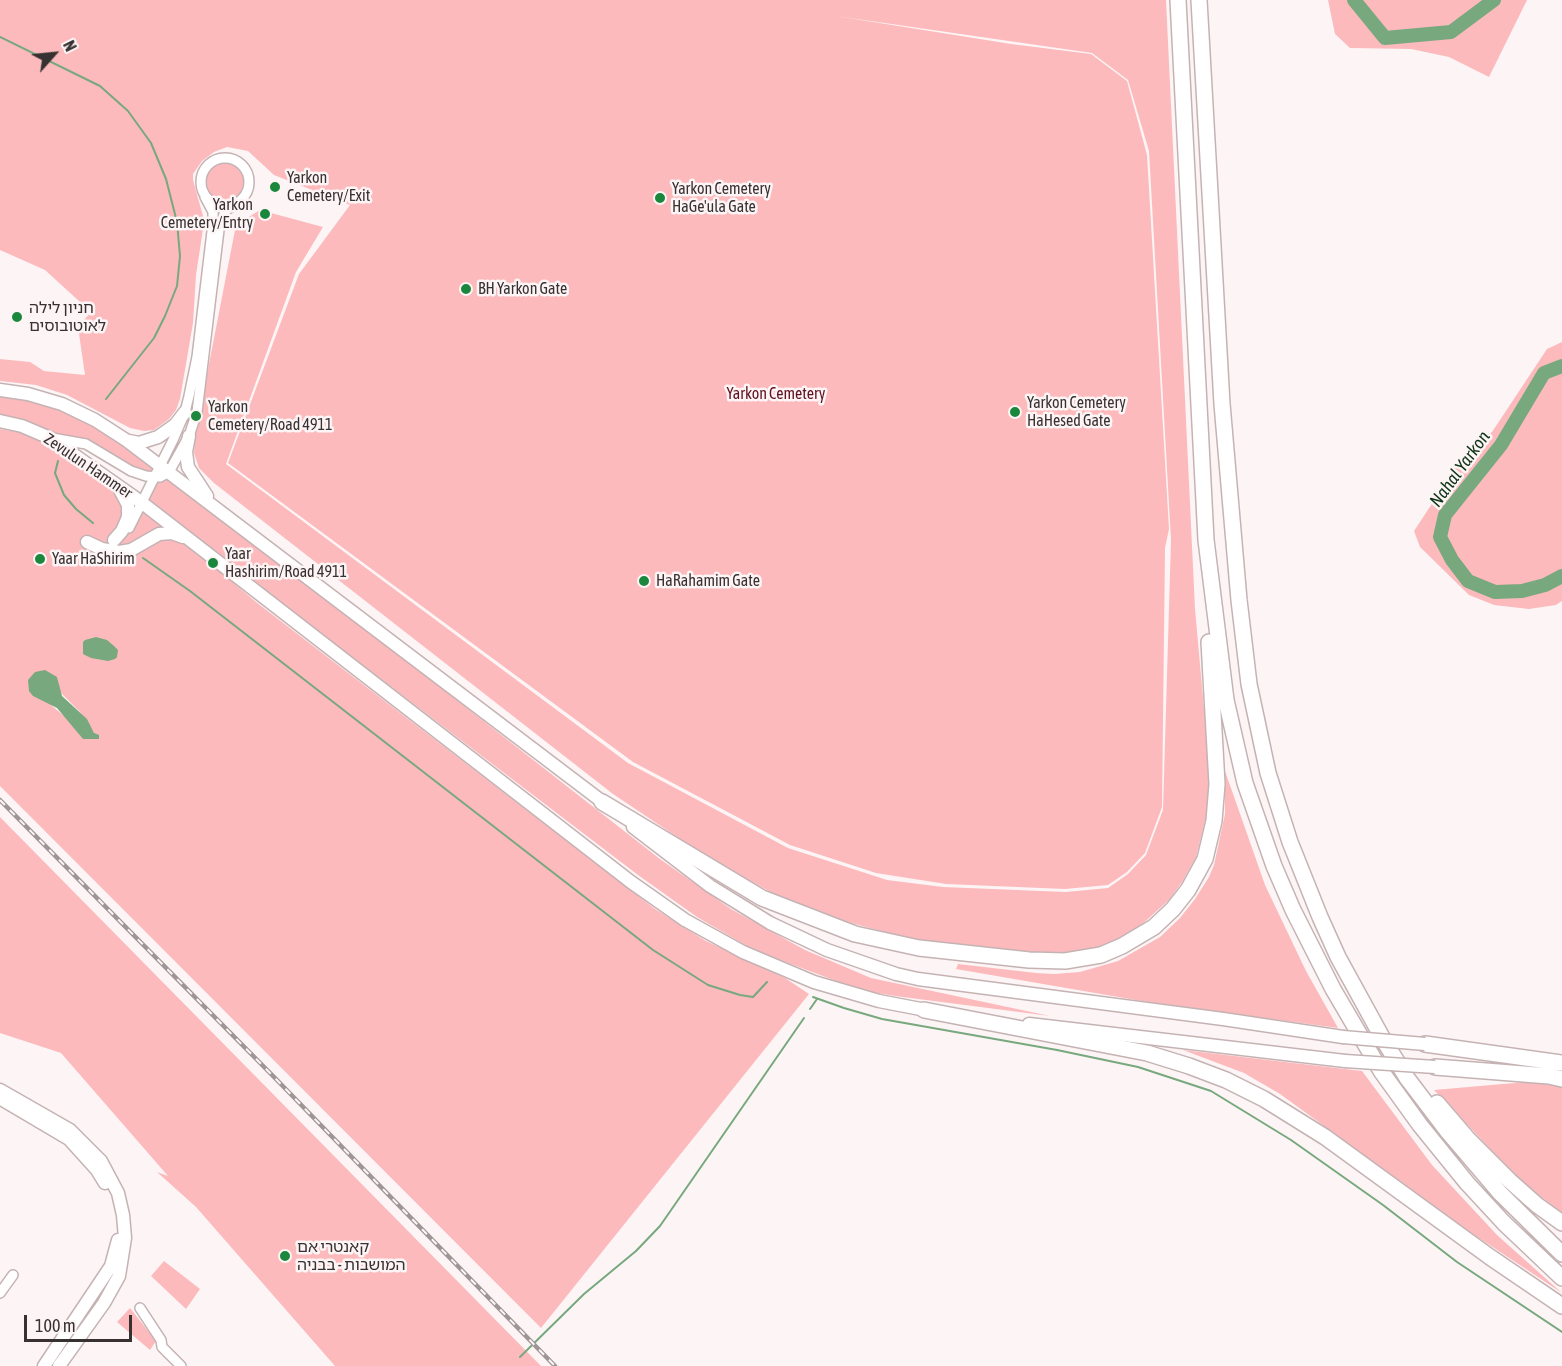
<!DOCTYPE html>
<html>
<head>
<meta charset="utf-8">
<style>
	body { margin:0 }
	#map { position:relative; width:1562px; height:1366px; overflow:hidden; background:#fdf5f5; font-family:"Asap Condensed",sans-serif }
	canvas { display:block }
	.north { position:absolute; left:24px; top:24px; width:60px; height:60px; -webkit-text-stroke:4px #fdf5f5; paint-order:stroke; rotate:63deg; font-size:16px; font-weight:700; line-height:24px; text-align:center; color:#383131 }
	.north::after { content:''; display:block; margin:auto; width:21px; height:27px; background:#383131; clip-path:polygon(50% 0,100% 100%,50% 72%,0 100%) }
	.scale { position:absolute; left:24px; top:1315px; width:108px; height:27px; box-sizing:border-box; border:3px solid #383131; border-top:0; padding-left:8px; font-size:18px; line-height:21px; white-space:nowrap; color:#383131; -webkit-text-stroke:4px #fdf5f5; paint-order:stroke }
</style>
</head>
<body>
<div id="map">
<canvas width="1562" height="1366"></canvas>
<div class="north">N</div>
<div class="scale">100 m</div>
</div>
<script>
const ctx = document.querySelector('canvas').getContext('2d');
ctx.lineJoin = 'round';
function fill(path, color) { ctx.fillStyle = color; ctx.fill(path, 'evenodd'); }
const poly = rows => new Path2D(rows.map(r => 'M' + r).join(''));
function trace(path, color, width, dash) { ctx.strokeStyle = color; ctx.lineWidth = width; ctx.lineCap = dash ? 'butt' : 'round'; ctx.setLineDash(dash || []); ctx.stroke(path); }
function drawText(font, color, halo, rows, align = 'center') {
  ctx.font = font + ' "Asap Condensed","Noto Sans Hebrew",sans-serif'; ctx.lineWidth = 5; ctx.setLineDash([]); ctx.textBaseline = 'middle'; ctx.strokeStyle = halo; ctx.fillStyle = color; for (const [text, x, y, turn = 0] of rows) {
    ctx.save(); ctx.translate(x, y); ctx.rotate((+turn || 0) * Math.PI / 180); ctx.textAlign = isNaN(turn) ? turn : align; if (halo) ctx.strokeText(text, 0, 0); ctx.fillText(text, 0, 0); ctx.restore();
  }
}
fill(poly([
	[0,0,1166,0,1195,609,1207,742,1209,805,1196,857,1182,882,1170,899,1138,928,1101,948,1076,953,1039,954,918,941,840,920,778,896,710,859,613,794,214,483,199,468,194,453,195,436,236,225,260,210,323,227,296,272,226,464,628,763,788,848,887,880,943,887,1066,892,1108,888,1128,874,1146,855,1163,810,1171,540,1149,151,1128,80,1092,53,836,16,1011,44,1091,54,1127,81,1147,155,1169,529,1165,548,1162,807,1145,853,1127,872,1108,885,1065,889,946,884,876,873,790,845,633,762,228,463,299,274,350,205,274,175,248,151,227,147,214,152,202,161,193,174,193,180,203,216,203,229,196,275,193,323,180,399,176,410,169,419,154,430,144,431,130,428,67,395,36,385,0,381,0,359,30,362,44,371,85,375,78,327,91,312,45,270,0,250],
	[1328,0,1527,0,1489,77,1449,57,1411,49,1350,48,1335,34],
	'205 181a20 20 0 1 1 40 0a20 20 0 1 1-40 0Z',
	[1562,342,1562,601,1556,605,1529,609,1494,605,1469,595,1420,547,1414,531,1462,458,1492,432,1547,349],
	[0,396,20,397,43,403,88,422,156,466,154,474,147,473,59,436,0,416],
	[0,429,28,434,61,452,197,552,256,602,655,909,706,941,785,978,809,994,541,1328,0,786],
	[57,677,60,692,80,712,94,733,93,738,83,739,69,720,51,705],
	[170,476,660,859,731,909,805,950,871,978,1050,1016,895,996,860,990,775,958,747,946,697,917,638,875,146,500,157,481],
	[1225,771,1265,885,1306,971,1338,1028,1159,1004,956,969,958,964,1036,973,1054,974,1080,972,1118,961,1160,937,1180,918,1195,899,1209,877,1214,865,1225,814],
	[0,817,541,1366,335,1366,196,1207,157,1172,168,1176,61,1053,0,1033],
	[1183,1050,1362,1071,1432,1165,1497,1235,1562,1293,1473,1234,1280,1094,1244,1073],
	[1526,1082,1548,1083,1562,1085,1562,1214,1516,1176,1434,1090],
	[164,1261,200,1289,186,1309,151,1276],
	[130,1308,156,1341,150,1350,117,1322]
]), '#fcbabd');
fill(poly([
	[96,637,107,640,114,646,118,650,117,657,115,659,108,661,91,658,83,654,83,642,85,640],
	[45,670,57,677,62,696,87,719,94,733,99,735,99,739,83,739,57,708,33,696,29,691,28,680,35,672]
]), '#77a87e');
trace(poly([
	[0,37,100,86,128,111,151,143,166,179,177,222,180,256,177,286,165,316,154,338,106,399],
	[58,461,55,473,64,495,76,509,93,523],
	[143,558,190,591,653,950,708,985,740,995,753,997,767,982],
	[813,997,844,1008,882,1019,1057,1050,1138,1067,1211,1091,1291,1140,1383,1205,1457,1262,1562,1332],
	[810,1009,817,999],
	[520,1357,584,1294,636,1251,660,1226,804,1018]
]), '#77a87e', 2);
trace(poly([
	[1354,0,1385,38,1451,32,1494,0],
	[1562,366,1544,373,1501,445,1445,515,1440,537,1452,560,1468,581,1495,592,1522,591,1545,585,1562,576]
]), '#77a87e', 14);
const minor = poly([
	'201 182a24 24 0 1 1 48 0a24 24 0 1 1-48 0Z',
	[52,438,86,444,131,471,146,476,160,477,169,472,189,436,197,412,219,230,225,211,234,205],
	[129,528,173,440,185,412,189,396,197,357,213,223,213,212,205,197],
	[0,1293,13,1275],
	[140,1308,161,1340,162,1347,181,1366]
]);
const major = poly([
	[0,390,28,394,62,404,95,420,126,440,608,806],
	[0,421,22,426,50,438,141,502,631,882,685,920,743,952,814,982,879,1001,931,1011],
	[189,436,186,452,188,467,207,496],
	[129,441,139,443,158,437,175,425,185,412],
	[114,540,122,531,128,517,128,505,120,490],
	[87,542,102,549,119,552,131,550,159,534,172,533,183,537],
	[633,827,710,886,770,923,827,950,896,974,918,979,1223,1019,1343,1037],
	[1029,1024,1345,1061],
	[0,1090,70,1130,101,1161,118,1193,123,1215,125,1238,119,1276,104,1303,59,1366],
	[1,1099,69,1139,97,1170,105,1183],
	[44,1366,111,1266,118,1240]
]);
const highway = poly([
	[1178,0,1206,540,1226,700,1245,783,1274,866,1293,910,1333,989,1381,1071,1420,1125,1467,1183,1504,1223,1562,1278],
	[1199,0,1222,404,1239,600,1249,684,1268,773,1290,842,1320,917,1338,957,1383,1039,1407,1078,1448,1132,1500,1193,1562,1254],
	[602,802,762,898,855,934,919,948,1029,960,1065,961,1101,955,1122,946,1154,927,1173,909,1188,890,1205,859,1214,821,1217,784,1209,642],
	[924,1010,1147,1053,1189,1066,1226,1080,1264,1099,1325,1137,1490,1257,1562,1306],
	[1425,1044,1562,1063],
	[1435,1067,1549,1076,1562,1079],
	[1437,1103,1467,1138,1510,1181,1537,1205,1562,1223]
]);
trace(minor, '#c5b3b4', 12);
trace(major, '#c5b3b4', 15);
trace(highway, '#c5b3b4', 18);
trace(minor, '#fff', 9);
trace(major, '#fff', 12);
trace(highway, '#fff', 15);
const rail = poly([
	[0,800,275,1078,555,1366]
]);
trace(rail, '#9e9696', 4.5);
trace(rail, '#fdf5f5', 2, [7]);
const majorBridge = poly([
	[1343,1037,1425,1044],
	[1345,1061,1435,1067]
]);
trace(majorBridge, '#c5b3b4', 15, []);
trace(majorBridge, '#fff', 12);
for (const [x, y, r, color] of [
	[275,187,6,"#1b873d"],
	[660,198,6,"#1b873d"],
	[265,214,6,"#1b873d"],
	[466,289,6,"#1b873d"],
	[17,317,6,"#1b873d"],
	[1015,412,6,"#1b873d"],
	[196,416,6,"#1b873d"],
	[40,559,6,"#1b873d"],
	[213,563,6,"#1b873d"],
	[644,581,6,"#1b873d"],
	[285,1256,6,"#1b873d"]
]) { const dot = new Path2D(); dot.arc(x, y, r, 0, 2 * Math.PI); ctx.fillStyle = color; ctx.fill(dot); trace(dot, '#fdf5f5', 2); }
drawText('16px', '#383131', '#fdf5f5', [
	["Yarkon",287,178],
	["Cemetery/Exit",287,196],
	["Yarkon Cemetery",672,189],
	["HaGe'ula Gate",672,207],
	["Yarkon",253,205,"right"],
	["Cemetery/Entry",253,223,"right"],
	["BH Yarkon Gate",478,289],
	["חניון לילה",29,308],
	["לאוטובוסים",29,326],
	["Yarkon Cemetery",1027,403],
	["HaHesed Gate",1027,421],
	["Yarkon",208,407],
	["Cemetery/Road 4911",208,425],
	["Yaar",225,554],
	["Hashirim/Road 4911",225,572],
	["Yaar HaShirim",52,559],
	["HaRahamim Gate",656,581],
	["קאנטרי אם",297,1247],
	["המושבות - בבניה",297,1265]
], 'left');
drawText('16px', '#601120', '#fdf5f5', [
	["Yarkon Cemetery",776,394]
]);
drawText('16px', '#383131', '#fdf5f5', [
	["Zevulun Hammer",88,466,34]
]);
drawText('italic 18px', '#0e3417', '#fdf5f5', [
	["Nahal Yarkon",1460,469,-54]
]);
</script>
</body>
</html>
